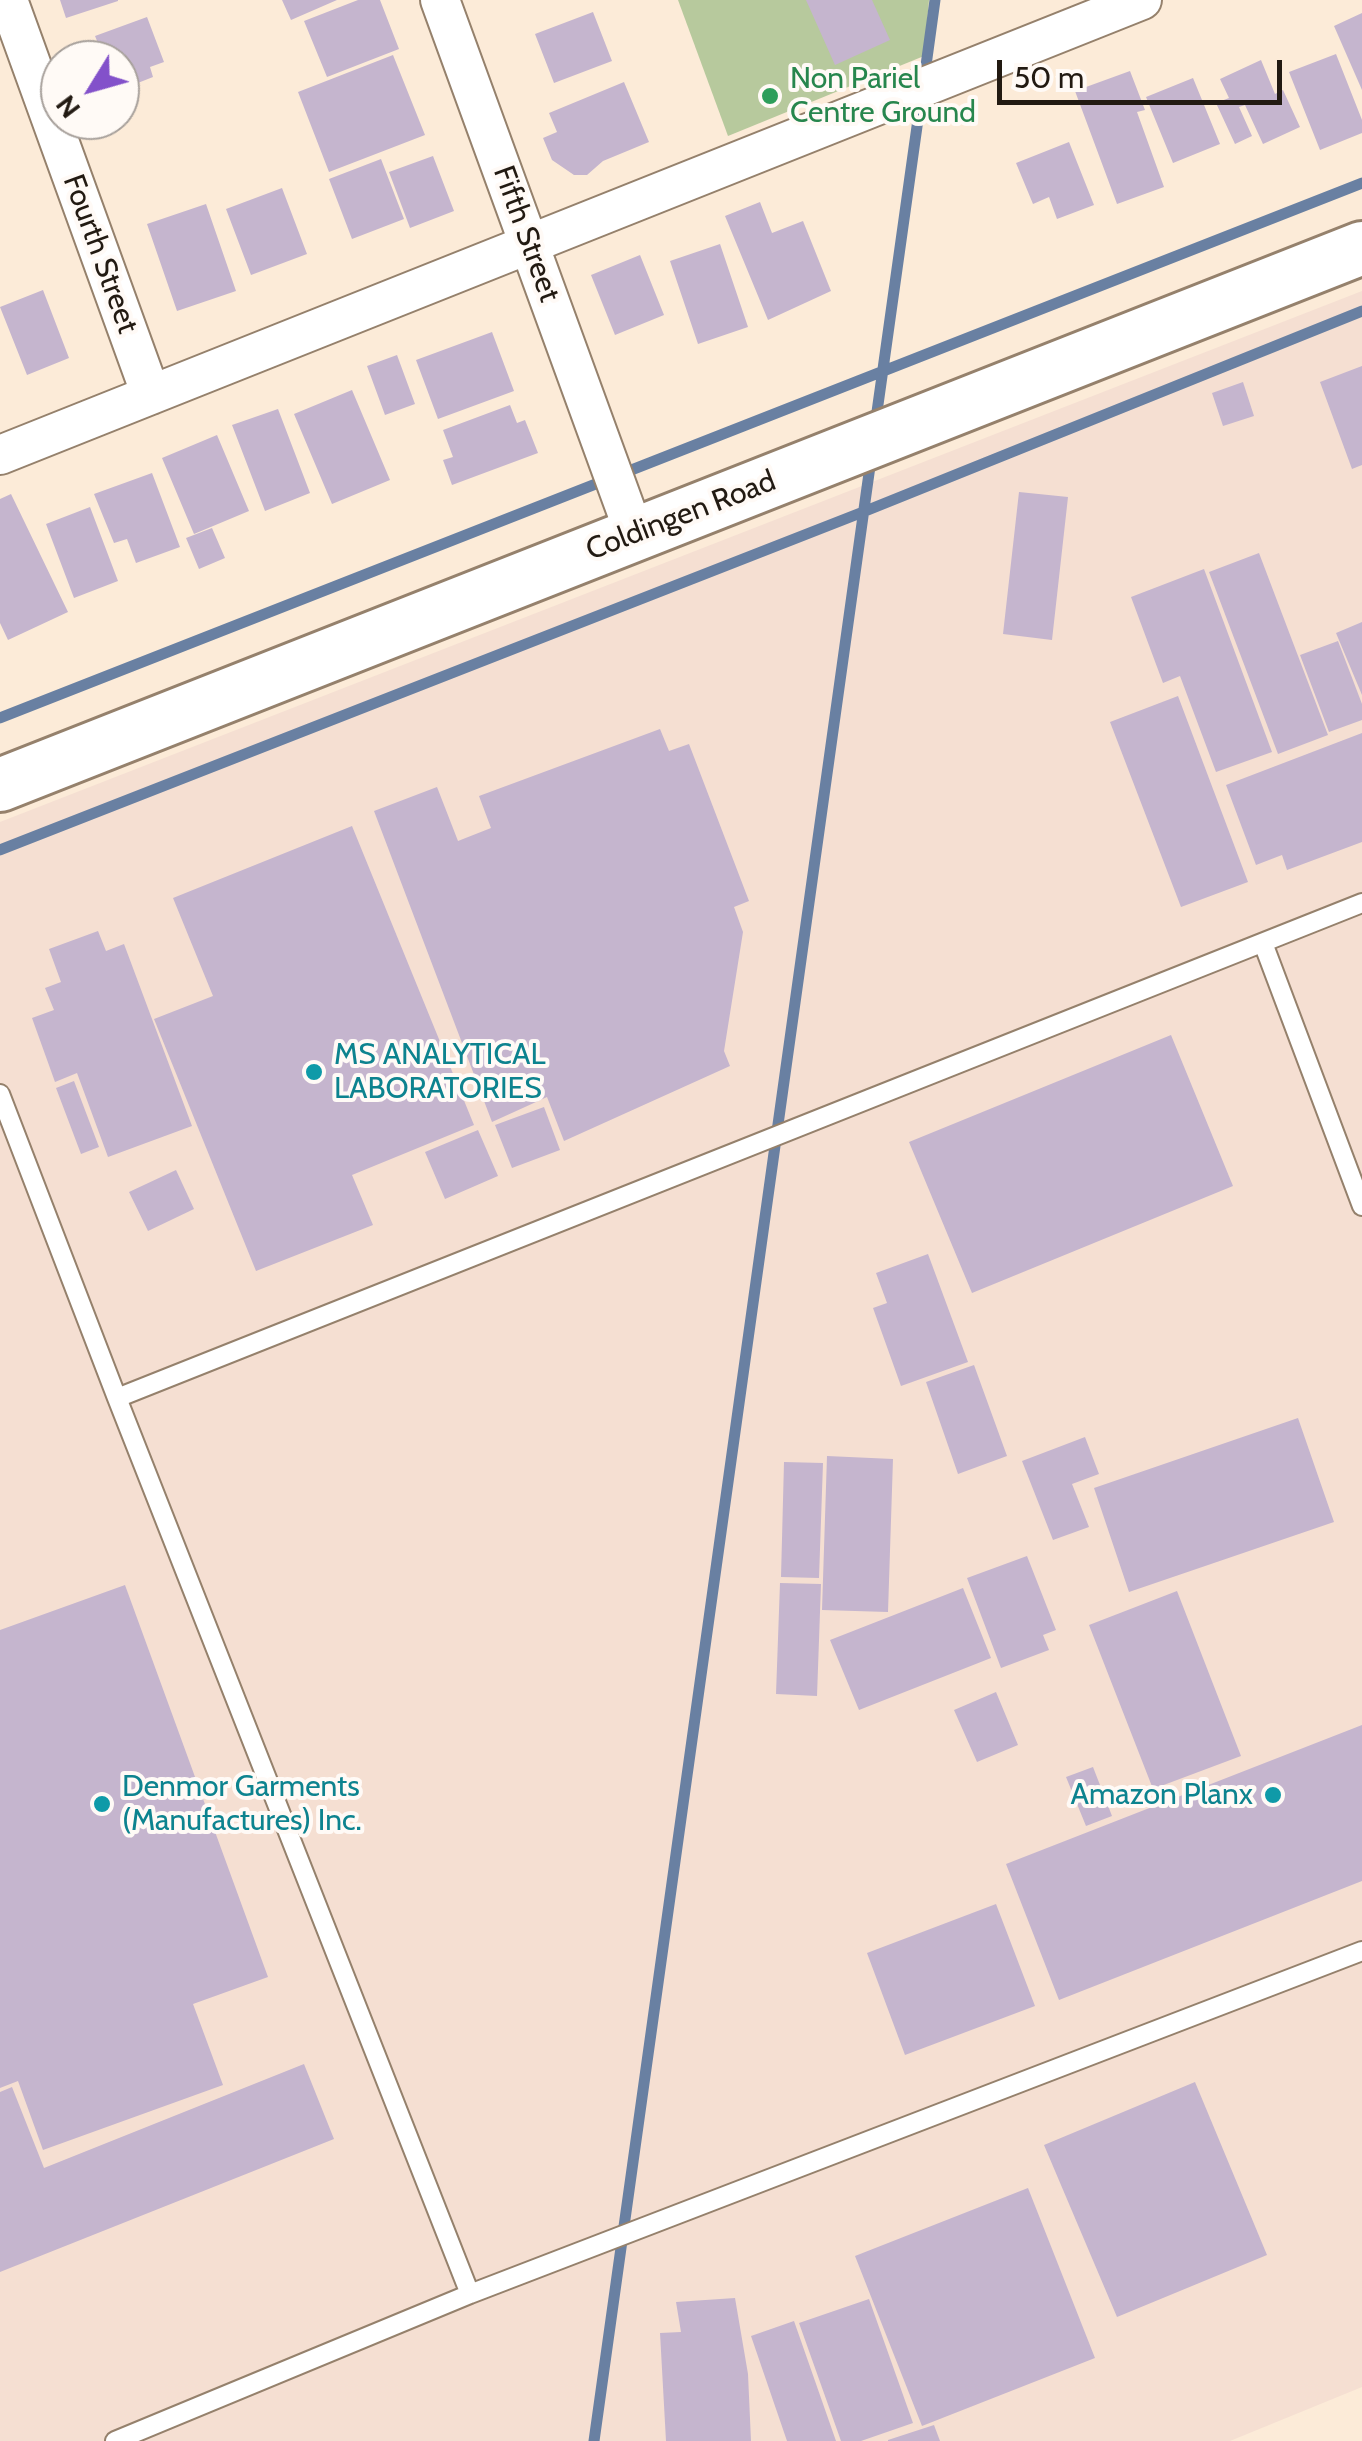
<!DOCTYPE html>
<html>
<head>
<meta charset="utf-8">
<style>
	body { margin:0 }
	#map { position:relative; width:1362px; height:2441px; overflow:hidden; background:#fcebd8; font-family:Cabin,sans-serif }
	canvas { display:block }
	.north { position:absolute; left:40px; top:40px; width:100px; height:100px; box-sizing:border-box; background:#fffaf6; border:2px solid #a7a09b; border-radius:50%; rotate:233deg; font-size:28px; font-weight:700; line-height:40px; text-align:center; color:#221a12 }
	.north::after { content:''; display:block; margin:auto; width:35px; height:45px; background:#8351ca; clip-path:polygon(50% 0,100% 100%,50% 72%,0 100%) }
	.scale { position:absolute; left:997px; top:60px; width:285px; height:45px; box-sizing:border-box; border:5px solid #221a12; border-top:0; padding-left:12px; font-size:30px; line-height:35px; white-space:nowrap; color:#221a12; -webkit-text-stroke:8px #fffaf6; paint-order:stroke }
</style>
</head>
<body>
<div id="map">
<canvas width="1362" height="2441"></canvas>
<div class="north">N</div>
<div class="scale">50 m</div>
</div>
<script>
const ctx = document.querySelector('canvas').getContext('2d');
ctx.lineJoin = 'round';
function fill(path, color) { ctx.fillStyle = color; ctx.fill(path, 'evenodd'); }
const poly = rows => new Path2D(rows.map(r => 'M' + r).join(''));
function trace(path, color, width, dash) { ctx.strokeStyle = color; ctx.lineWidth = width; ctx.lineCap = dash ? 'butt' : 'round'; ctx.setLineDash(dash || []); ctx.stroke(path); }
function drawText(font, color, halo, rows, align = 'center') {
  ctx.font = font + ' Cabin,sans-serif'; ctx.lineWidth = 8; ctx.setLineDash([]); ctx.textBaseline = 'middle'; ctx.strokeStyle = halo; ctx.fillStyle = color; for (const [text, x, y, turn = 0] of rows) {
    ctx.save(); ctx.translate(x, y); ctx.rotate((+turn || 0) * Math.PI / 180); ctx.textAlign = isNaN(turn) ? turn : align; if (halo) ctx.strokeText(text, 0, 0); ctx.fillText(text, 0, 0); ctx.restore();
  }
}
fill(poly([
	[1362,291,1362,2387,1230,2441,0,2441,0,822]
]), '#f5dfd2');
fill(poly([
	[678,0,929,0,924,56,728,136]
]), '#b7c99d');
trace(poly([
	[924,80,935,0],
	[875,426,921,98],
	[0,718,1362,183],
	[0,850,863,512,1362,311],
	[594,2441,871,459]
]), '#6980a2', 11);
fill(poly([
	[60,0,118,0,118,1,66,18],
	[282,0,337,0,291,20],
	[358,0,380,0,399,49,327,77,304,21],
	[806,0,872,0,890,40,835,65],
	[593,12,612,61,554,83,535,34],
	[1362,13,1362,90,1334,26],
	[147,17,164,62,150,67,153,77,120,90,120,60,105,60,95,36],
	[1336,54,1362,120,1362,133,1320,150,1289,72],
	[393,55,425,135,329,172,298,92],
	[1261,60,1275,94,1283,90,1300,127,1263,144,1245,105,1239,107,1252,136,1235,144,1216,103,1229,98,1220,79],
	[1130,71,1145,110,1137,112,1164,187,1117,204,1075,91],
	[1193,78,1220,144,1173,163,1146,97],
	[624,82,649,142,603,161,587,175,574,175,552,160,543,138,557,132,549,113],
	[1069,142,1094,205,1057,219,1049,197,1033,204,1016,163],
	[433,156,454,211,410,228,389,172],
	[381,159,404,219,352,239,329,179],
	[282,188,307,254,251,275,226,209],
	[760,202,772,233,803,221,831,291,768,320,725,216],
	[206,204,236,291,177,311,147,224],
	[720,244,748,327,698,344,670,261],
	[640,255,664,315,615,335,591,275],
	[43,290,69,358,27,375,0,307],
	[492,332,514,391,438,419,416,360],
	[397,355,415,404,385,415,367,366],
	[1362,366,1362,465,1352,469,1320,382],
	[1243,382,1254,416,1223,426,1212,393],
	[352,390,390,480,332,504,294,414],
	[510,405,517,423,525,420,538,453,452,485,443,460,453,457,443,430],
	[278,409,310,493,265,511,232,425],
	[217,435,249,511,194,534,162,458],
	[152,473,180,547,136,563,127,539,114,543,94,494],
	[1019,492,1068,497,1052,640,1003,634],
	[11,494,68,612,8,640,0,623,0,499],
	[90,507,118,581,74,598,46,524],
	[212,528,225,558,199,569,186,538],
	[1259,553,1328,735,1278,754,1209,572],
	[1204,569,1272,752,1216,772,1180,676,1163,683,1131,597],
	[1362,622,1362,695,1336,633],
	[1338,641,1362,704,1362,720,1329,732,1300,655],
	[1178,696,1248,882,1181,907,1110,722],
	[660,729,669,751,689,744,749,901,734,907,743,932,724,1051,730,1066,564,1141,547,1097,492,1122,374,811,437,787,458,841,491,828,479,796],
	[1362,733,1362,842,1287,870,1282,855,1256,865,1226,785],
	[352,826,474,1125,352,1175,373,1225,256,1271,154,1019,213,996,173,898],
	[98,931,106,951,124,944,192,1126,108,1157,77,1073,55,1082,32,1018,54,1010,45,988,61,982,49,949],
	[1171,1035,1233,1186,972,1293,909,1142],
	[74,1081,99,1147,81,1154,56,1088],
	[544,1107,560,1150,512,1168,495,1125],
	[478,1130,498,1176,445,1199,425,1152],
	[176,1170,194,1209,148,1231,129,1192],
	[928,1254,968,1362,901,1386,873,1308,887,1303,876,1273],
	[974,1365,1007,1456,958,1474,926,1382],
	[1298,1418,1334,1522,1129,1592,1094,1488],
	[1085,1437,1099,1474,1072,1484,1089,1527,1053,1540,1022,1461],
	[827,1456,893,1459,888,1612,822,1610],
	[784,1462,823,1463,819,1578,781,1577],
	[1027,1556,1056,1630,1043,1635,1049,1650,1001,1668,967,1578],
	[780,1583,821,1584,817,1696,776,1694],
	[125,1585,268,1977,193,2004,223,2085,43,2150,18,2081,0,2088,0,1630],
	[963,1588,991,1658,859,1710,830,1640],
	[1177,1591,1241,1756,1153,1789,1089,1625],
	[996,1692,1018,1745,977,1762,954,1710],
	[1362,1725,1362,1881,1059,2000,1006,1864],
	[1093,1767,1112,1816,1086,1826,1066,1777],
	[996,1904,1035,2006,905,2055,867,1953],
	[304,2064,334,2139,0,2272,0,2092,12,2087,44,2168],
	[1195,2082,1267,2255,1117,2317,1044,2145],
	[1028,2188,1095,2358,922,2426,855,2256],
	[735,2298,748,2374,751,2441,666,2441,660,2333,681,2332,676,2302],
	[869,2299,913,2423,861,2441,841,2441,799,2323],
	[794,2321,836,2441,787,2441,751,2336],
	[934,2425,940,2441,888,2441,888,2440]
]), '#c5b5ce');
const lane = poly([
	[1263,943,1362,1206],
	[0,1094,117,1398,470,2294],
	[117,1398,1362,903],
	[115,2441,470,2294,1362,1951]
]);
const street = poly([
	[8,0,151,395],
	[440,0,635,535],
	[0,455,1142,0]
]);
const secondary = poly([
	[0,785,1362,248]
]);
trace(lane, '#95816c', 22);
trace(street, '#95816c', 42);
trace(secondary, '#95816c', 58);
trace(lane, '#fff', 18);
trace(street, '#fff', 38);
trace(secondary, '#fff', 52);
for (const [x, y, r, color] of [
	[770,96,10,"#2e9e5b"],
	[314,1072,10,"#0f9aa8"],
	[1273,1795,10,"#0f9aa8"],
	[102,1804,10,"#0f9aa8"]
]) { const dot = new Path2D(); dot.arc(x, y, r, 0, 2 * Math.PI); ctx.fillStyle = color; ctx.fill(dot); trace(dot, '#fffaf6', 4); }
drawText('30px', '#27864d', '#fffaf6', [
	["Non Pariel",790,79],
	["Centre Ground",790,113]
], 'left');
drawText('30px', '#221a12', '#fffaf6', [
	["Fifth Street",526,234,70],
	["Fourth Street",100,254,70],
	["Coldingen Road",681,516,-21]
]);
drawText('30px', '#0d838f', '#fffaf6', [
	["MS ANALYTICAL",334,1055],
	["LABORATORIES",334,1089],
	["Denmor Garments",122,1787],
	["(Manufactures) Inc.",122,1821],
	["Amazon Planx",1253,1795,"right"]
], 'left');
</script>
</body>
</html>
